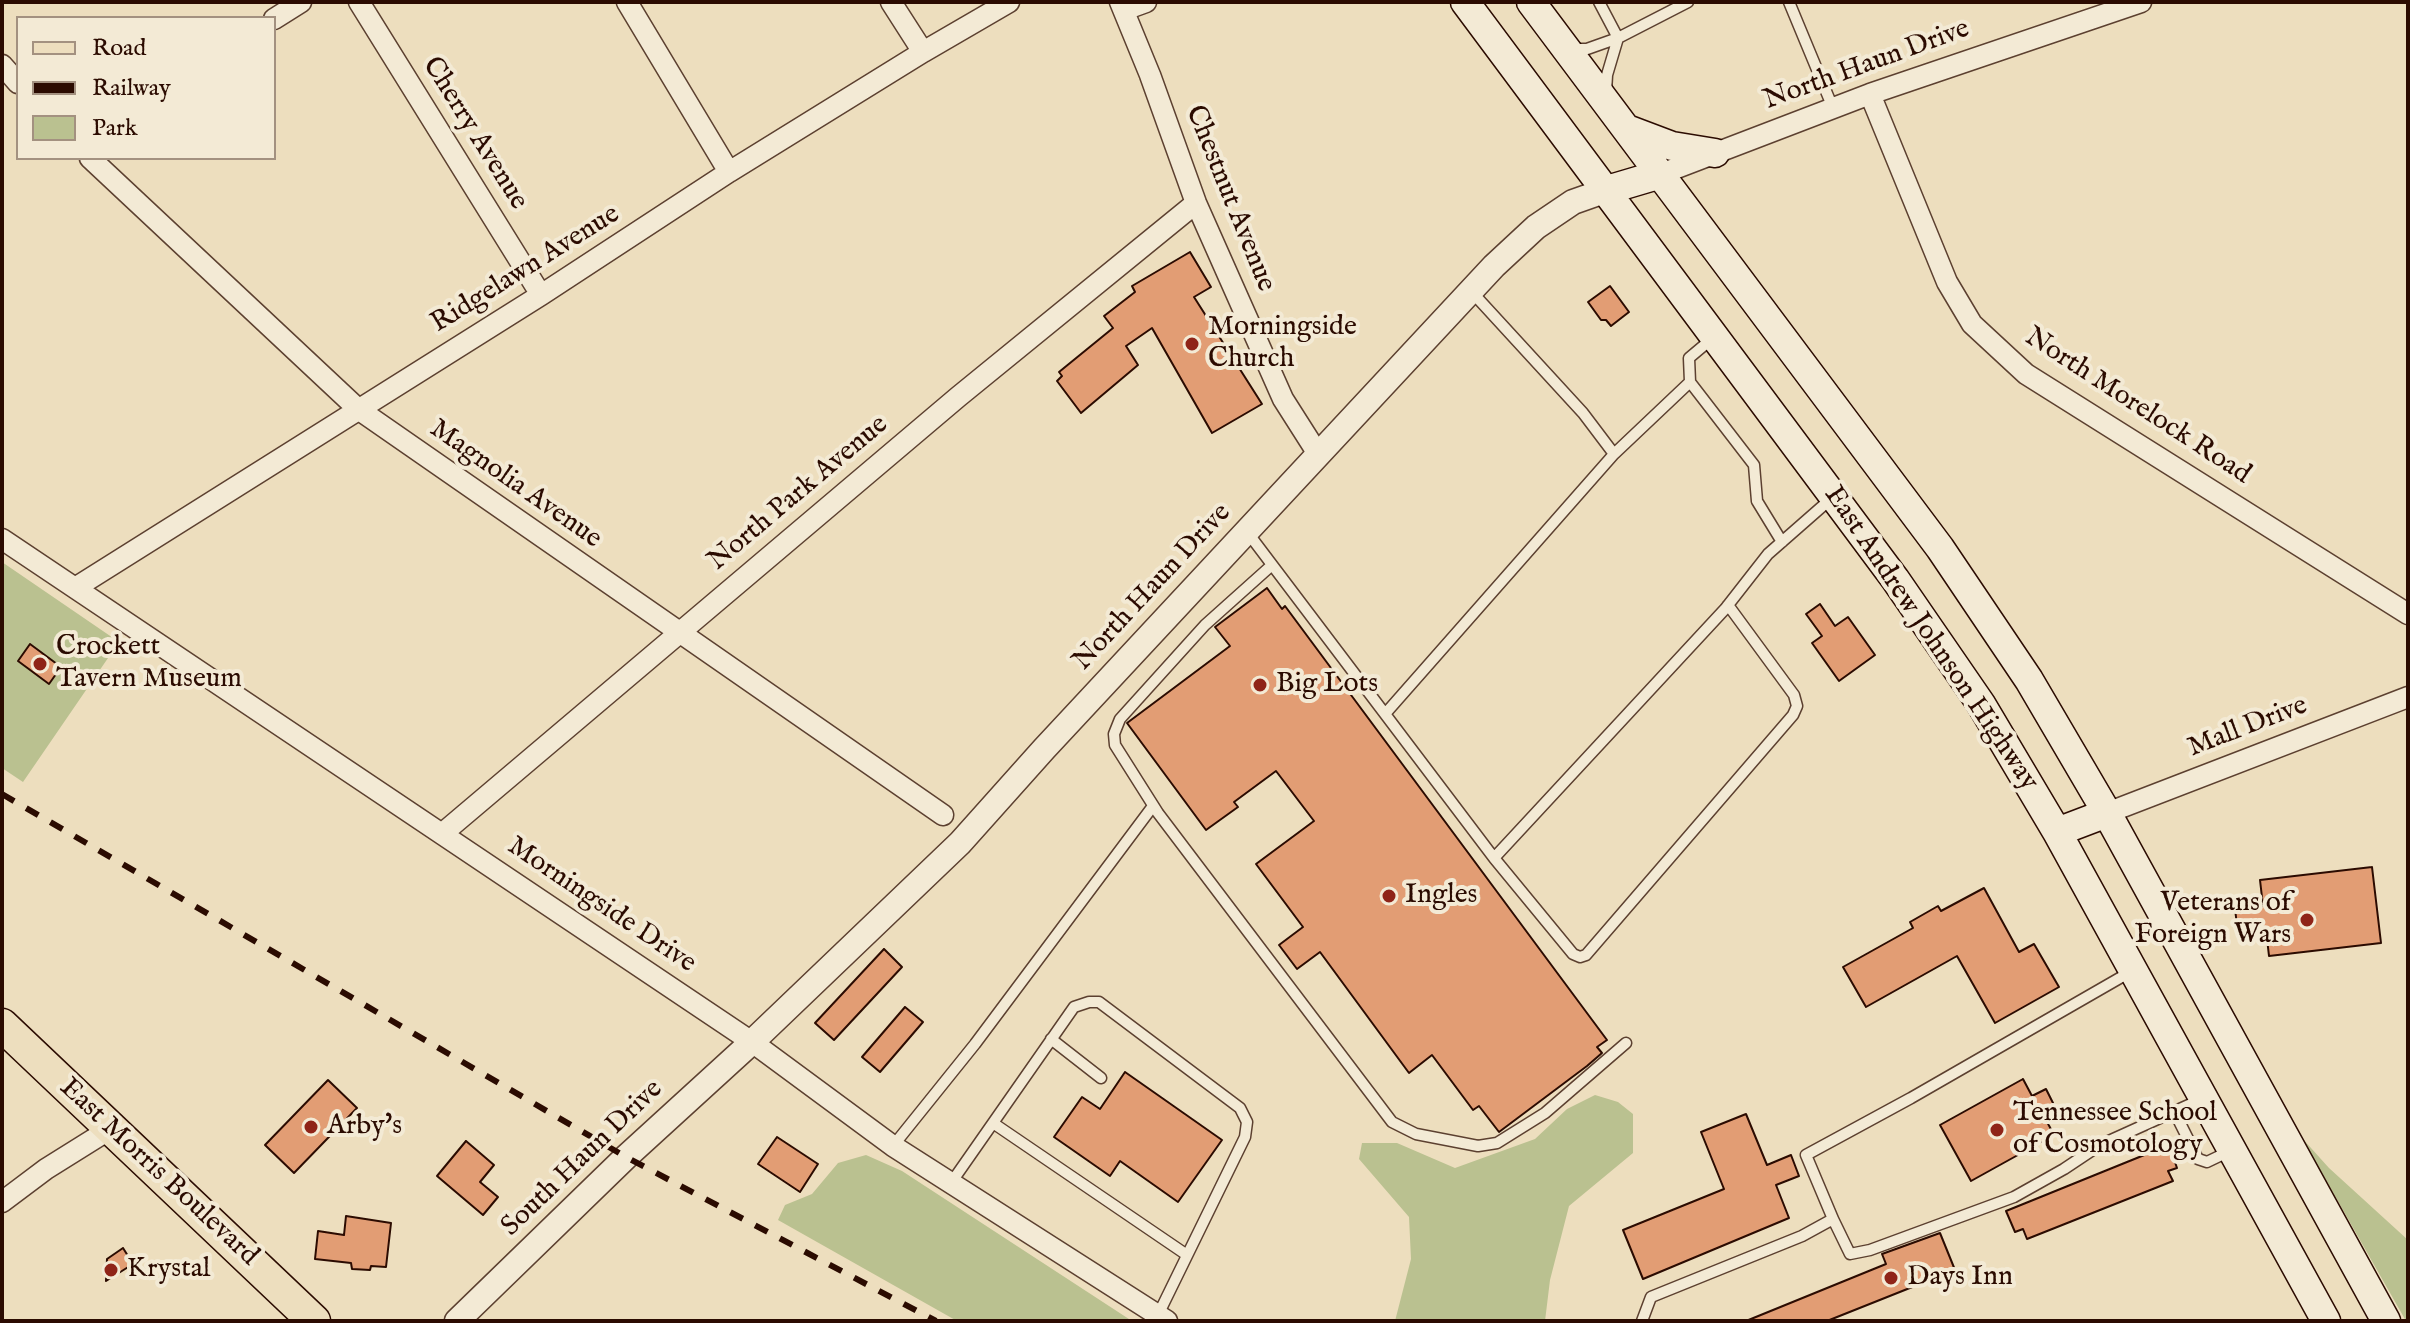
<!DOCTYPE html>
<html>
<head>
<meta charset="utf-8">
<style>
	body { margin:0 }
	#map { position:relative; width:2410px; height:1323px; overflow:hidden; background:#eddebe; font-family:"IM FELL English",serif }
	canvas { display:block }
	.frame { position:absolute; inset:0; border:4px solid #2b0b01; pointer-events:none }
	.legend { position:absolute; left:16px; top:16px; width:260px; height:144px; box-sizing:border-box; background:#f3ead5; border:2px solid #a39180; margin:0; padding:10px 14px; list-style:none; font-size:24px; color:#2b0b01 }
	.legend li { display:flex; align-items:center; gap:16px; height:40px }
	.legend b { width:40px; border:2px solid #a39180 }
</style>
</head>
<body>
<div id="map">
<canvas width="2410" height="1323"></canvas>
<div class="frame"></div>
<ul class="legend">
<li><b style="height:10px;background:#eddebe"></b>Road</li>
<li><b style="height:10px;background:#2b0b01"></b>Railway</li>
<li><b style="height:22px;background:#bac190"></b>Park</li>
</ul>
</div>
<script>
const ctx = document.querySelector('canvas').getContext('2d');
ctx.lineJoin = 'round';
function fill(path, color) { ctx.fillStyle = color; ctx.fill(path, 'evenodd'); }
const poly = rows => new Path2D(rows.map(r => 'M' + r).join(''));
function trace(path, color, width, dash) { ctx.strokeStyle = color; ctx.lineWidth = width; ctx.lineCap = dash ? 'butt' : 'round'; ctx.setLineDash(dash || []); ctx.stroke(path); }
function drawText(font, color, halo, rows, align = 'center') {
  ctx.font = font + ' "IM FELL English",serif'; ctx.lineWidth = 8; ctx.setLineDash([]); ctx.textBaseline = 'middle'; ctx.strokeStyle = halo; ctx.fillStyle = color; for (const [text, x, y, turn = 0] of rows) {
    ctx.save(); ctx.translate(x, y); ctx.rotate((+turn || 0) * Math.PI / 180); ctx.textAlign = isNaN(turn) ? turn : align; if (halo) ctx.strokeText(text, 0, 0); ctx.fillText(text, 0, 0); ctx.restore();
  }
}
fill(poly([
	[2,562,119,642,23,782,2,768],
	[1595,1095,1618,1102,1633,1114,1633,1153,1569,1206,1550,1280,1545,1321,1395,1321,1411,1259,1409,1217,1359,1159,1362,1143,1397,1143,1455,1168,1535,1139,1567,1109],
	[2302,1138,2329,1168,2408,1240,2408,1321,2406,1321],
	[866,1155,902,1171,1132,1321,957,1321,778,1220,785,1205,812,1194,838,1163]
]), '#bac190');
const building = poly([
	[1190,252,1211,287,1194,297,1262,404,1212,433,1152,328,1126,346,1138,365,1081,413,1057,381,1062,376,1059,372,1113,328,1104,316,1135,292,1132,286,1190,252],
	[1610,286,1629,312,1611,326,1606,320,1601,320,1588,302,1610,286],
	[1267,588,1282,609,1285,606,1607,1040,1597,1047,1602,1053,1587,1066,1499,1132,1479,1106,1473,1110,1432,1055,1409,1073,1320,952,1297,969,1279,945,1303,927,1256,864,1314,821,1276,771,1234,802,1238,807,1206,830,1127,723,1230,646,1215,627,1267,588],
	[1820,604,1835,626,1848,617,1875,655,1839,681,1812,643,1822,636,1806,614,1820,604],
	[30,644,61,667,49,684,18,661,30,644],
	[2372,867,2381,943,2269,956,2266,930,2238,933,2235,909,2263,906,2260,880,2372,867],
	[1984,888,2019,952,2034,944,2059,987,1995,1023,1957,956,1866,1007,1843,967,1913,928,1910,922,1938,906,1941,911,1984,888],
	[884,949,902,967,834,1040,815,1023,884,949],
	[905,1007,923,1022,880,1072,862,1057,905,1007],
	[1125,1072,1222,1140,1178,1202,1120,1161,1110,1176,1054,1137,1082,1097,1100,1109,1125,1072],
	[2023,1079,2032,1096,2046,1089,2057,1111,2045,1118,2054,1135,1971,1181,1940,1125,2023,1079],
	[328,1080,357,1108,294,1173,265,1145,328,1080],
	[1746,1114,1767,1165,1791,1155,1799,1176,1776,1185,1789,1218,1643,1279,1623,1230,1724,1189,1701,1132,1746,1114],
	[777,1137,818,1164,800,1192,758,1164,777,1137],
	[466,1141,494,1165,480,1182,498,1197,483,1215,437,1176,466,1141],
	[2169,1145,2177,1168,2168,1171,2173,1181,2027,1239,2023,1229,2015,1232,2006,1211,2169,1145],
	[346,1216,391,1223,386,1267,371,1266,370,1270,352,1269,351,1263,315,1259,318,1231,344,1235,346,1216],
	[1940,1233,1955,1270,1827,1321,1746,1321,1886,1264,1882,1254,1940,1233],
	[123,1248,133,1264,106,1281,107,1259,123,1248]
]);
fill(building, '#e29d74');
trace(building, '#2b0b01', 2);
const service = poly([
	[1599,2,1618,38,1688,2],
	[1789,2,1833,108],
	[1570,49,1587,49,1618,38],
	[1606,92,1607,75,1618,38],
	[1471,291,1583,413,1614,454],
	[1690,382,1754,465,1757,501,1782,542],
	[1248,533,1494,858,1725,609,1768,554,1833,497],
	[1272,565,1205,625,1120,719,1114,734,1115,745,1158,813,1392,1122,1416,1134,1478,1146,1497,1143,1545,1113,1626,1043],
	[1385,714,1614,454,1690,382,1689,358,1714,337],
	[1494,858,1573,954,1580,957,1586,955,1793,715,1797,706,1794,695,1728,605],
	[1051,1039,1101,1078],
	[2174,1111,2198,1159,2207,1162,2232,1150],
	[993,1123,1187,1255],
	[893,1146,975,1044,1153,806],
	[951,1183,1074,1007,1089,1002,1099,1002,1240,1108,1247,1122,1245,1137,1158,1315],
	[1833,1219,1850,1254,1870,1250,2014,1197,2064,1169,2100,1145,2202,1099],
	[1642,1321,1651,1297,1802,1236,1833,1219,1806,1155,1911,1098,2132,971]
]);
const minor = poly([
	[359,2,541,295],
	[627,2,729,172],
	[891,2,923,52],
	[1120,2,1150,75,1196,203,1283,399,1318,454],
	[1124,10,1146,2],
	[274,19,301,2],
	[2,65,18,83],
	[1870,94,1947,282,1972,324,2026,374,2408,614],
	[90,158,358,409,943,815],
	[1661,174,1870,94,2141,2],
	[2,539,752,1042,893,1146,1167,1321],
	[75,588,541,295,729,172,923,52,1009,2],
	[2107,813,2408,697],
	[443,833,958,397,1196,203],
	[2,1202,46,1169,110,1129]
]);
const tertiary = poly([
	[457,1321,626,1157,752,1042,960,843,1044,749,1494,266,1536,227,1573,202,1607,190]
]);
const secondary = poly([
	[1465,2,1895,579,1981,704,2057,832,2326,1321],
	[1531,2,1940,548,2029,680,2107,813,2386,1321],
	[1627,129,1672,146,1715,153],
	[1607,190,1661,174],
	[2057,832,2107,813]
]);
const primary = poly([
	[2,1025,314,1321]
]);
trace(service, '#5c4030', 13);
trace(minor, '#5c4030', 23);
trace(tertiary, '#5c4030', 27);
trace(secondary, '#2b0b01', 31);
trace(primary, '#2b0b01', 35);
trace(service, '#f3ead5', 10);
trace(minor, '#f3ead5', 20);
trace(tertiary, '#f3ead5', 24);
trace(secondary, '#f3ead5', 28);
trace(primary, '#eddebe', 32);
trace(poly([
	[2,794,626,1157,936,1321]
]), '#2b0b01', 6, [14, 14]);
for (const [x, y, r, color] of [
	[1192,344,8,"#8f2418"],
	[40,664,8,"#8f2418"],
	[1260,685,8,"#8f2418"],
	[1389,896,8,"#8f2418"],
	[2307,920,8,"#8f2418"],
	[311,1127,8,"#8f2418"],
	[1997,1130,8,"#8f2418"],
	[111,1270,8,"#8f2418"],
	[1891,1278,8,"#8f2418"]
]) { const dot = new Path2D(); dot.arc(x, y, r, 0, 2 * Math.PI); ctx.fillStyle = color; ctx.fill(dot); trace(dot, '#f3ead5', 3); }
drawText('28px', '#2b0b01', '#f3ead5', [
	["North Haun Drive",1867,66,-20],
	["Cherry Avenue",474,134,58],
	["Chestnut Avenue",1229,199,68],
	["Ridgelawn Avenue",526,270,-32],
	["North Morelock Road",2137,407,33],
	["Magnolia Avenue",515,485,35],
	["North Park Avenue",799,494,-40],
	["North Haun Drive",1153,588,-47],
	["East Andrew Johnson Highway",1930,639,56],
	["Mall Drive",2248,728,-21],
	["Morningside Drive",601,906,34],
	["South Haun Drive",583,1159,-44],
	["East Morris Boulevard",158,1173,43]
]);
drawText('28px', '#2b0b01', '#f3ead5', [
	["Morningside",1208,328],
	["Church",1208,360],
	["Crockett",56,648],
	["Tavern Museum",56,680],
	["Big Lots",1276,685],
	["Ingles",1405,896],
	["Veterans of",2291,904,"right"],
	["Foreign Wars",2291,936,"right"],
	["Tennessee School",2013,1114],
	["of Cosmotology",2013,1146],
	["Arby's",327,1127],
	["Krystal",127,1270],
	["Days Inn",1907,1278]
], 'left');
</script>
</body>
</html>
